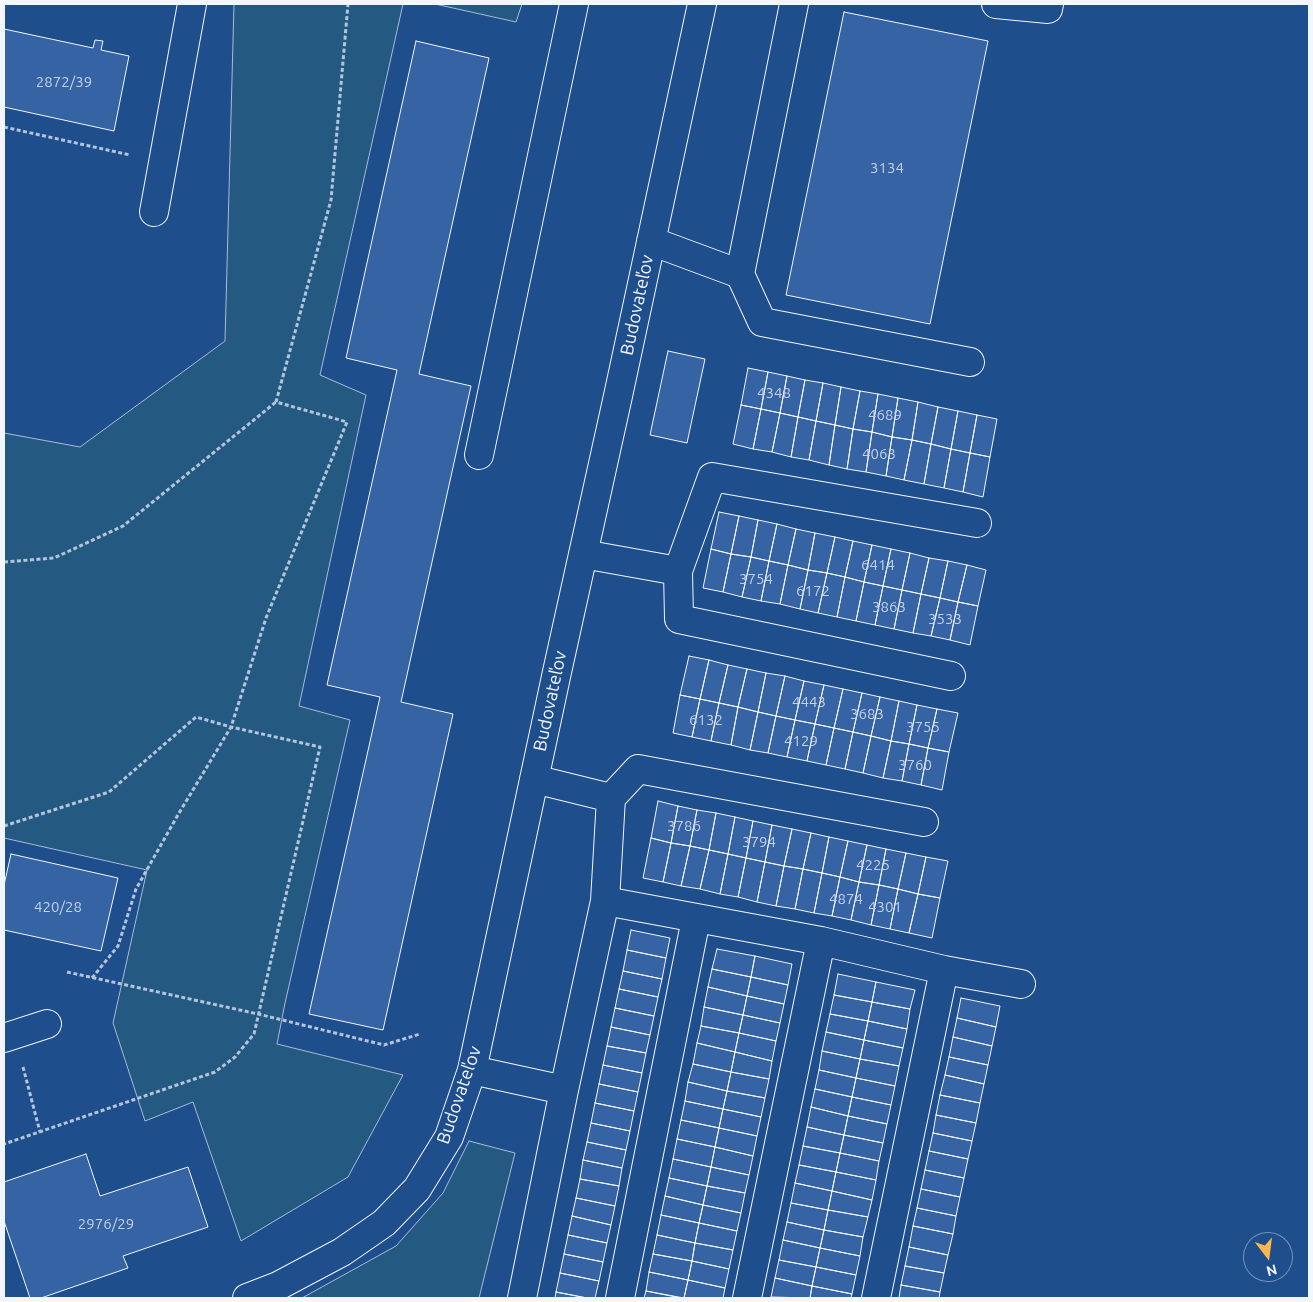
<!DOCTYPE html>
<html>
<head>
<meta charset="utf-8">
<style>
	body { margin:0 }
	#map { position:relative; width:1313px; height:1302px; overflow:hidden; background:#1f4e8c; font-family:Ubuntu,sans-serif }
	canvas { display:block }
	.frame { position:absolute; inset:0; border:5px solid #f2f6ff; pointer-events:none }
	.north { position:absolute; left:1243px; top:1232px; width:50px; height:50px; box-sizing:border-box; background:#1f4e8c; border:1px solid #7391ba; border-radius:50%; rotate:165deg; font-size:14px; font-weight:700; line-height:20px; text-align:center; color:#f2f6ff }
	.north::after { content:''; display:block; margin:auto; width:18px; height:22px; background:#ffb74d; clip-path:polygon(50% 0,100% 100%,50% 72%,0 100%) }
</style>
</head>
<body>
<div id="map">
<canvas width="1313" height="1302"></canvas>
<div class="frame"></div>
<div class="north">N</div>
</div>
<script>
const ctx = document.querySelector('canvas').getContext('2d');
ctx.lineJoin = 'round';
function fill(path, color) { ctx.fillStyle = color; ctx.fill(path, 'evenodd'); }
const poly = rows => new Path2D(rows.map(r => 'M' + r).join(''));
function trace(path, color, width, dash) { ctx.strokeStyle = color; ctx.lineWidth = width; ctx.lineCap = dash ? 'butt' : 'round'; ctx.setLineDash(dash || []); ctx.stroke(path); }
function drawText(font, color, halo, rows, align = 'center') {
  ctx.font = font + ' Ubuntu,sans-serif'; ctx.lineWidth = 4; ctx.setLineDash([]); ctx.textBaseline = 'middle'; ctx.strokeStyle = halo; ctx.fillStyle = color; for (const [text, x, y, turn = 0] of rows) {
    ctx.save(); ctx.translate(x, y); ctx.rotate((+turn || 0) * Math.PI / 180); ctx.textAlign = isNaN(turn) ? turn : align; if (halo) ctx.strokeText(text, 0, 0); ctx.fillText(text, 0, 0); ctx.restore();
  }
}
const green = poly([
	[234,4,403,4,320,375,366,395,299,706,350,720,285,1003,277,1044,403,1075,348,1177,241,1241,193,1102,145,1121,113,1023,147,870,4,838,4,433,80,447,225,341,234,4],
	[435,4,522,4,516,22,435,4],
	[469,1141,515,1153,479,1298,302,1298,396,1246,443,1193,469,1141]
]);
fill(green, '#245a82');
trace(green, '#a8bbd7', 1);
const building = poly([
	[844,12,988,41,930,324,786,295,844,12],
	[4,29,93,48,95,40,103,41,101,50,129,56,114,131,4,107,4,29],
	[416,41,489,58,419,374,471,386,401,702,453,714,383,1030,309,1014,380,697,327,685,397,370,346,358,416,41],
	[668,351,705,359,687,443,650,435,668,351],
	[748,368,768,372,761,409,741,405,748,368],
	[768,372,787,376,780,413,761,409,768,372],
	[787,376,805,380,798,417,780,413,787,376],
	[805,380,823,383,816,421,798,417,805,380],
	[823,383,841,387,835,425,816,421,823,383],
	[841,387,860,391,853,429,835,425,841,387],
	[860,391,878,394,872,432,853,429,860,391],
	[878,394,898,398,892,437,872,432,878,394],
	[898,398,918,402,912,440,892,437,898,398],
	[918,402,938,407,931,444,912,440,918,402],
	[741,405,761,409,753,449,733,444,741,405],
	[938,407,958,411,951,449,931,444,938,407],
	[761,409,780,413,772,452,753,449,761,409],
	[958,411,977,415,970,453,951,449,958,411],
	[780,413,798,417,791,457,772,452,780,413],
	[977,415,997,419,990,457,970,453,977,415],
	[798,417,816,421,809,460,791,457,798,417],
	[816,421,835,425,829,465,809,460,816,421],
	[835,425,853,429,847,469,829,465,835,425],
	[853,429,872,432,866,472,847,469,853,429],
	[872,432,892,437,886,476,866,472,872,432],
	[892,437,912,440,904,480,886,476,892,437],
	[912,440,931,444,924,484,904,480,912,440],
	[931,444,951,449,944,488,924,484,931,444],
	[951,449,970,453,963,492,944,488,951,449],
	[970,453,990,457,983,497,963,492,970,453],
	[719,512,739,516,731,554,711,549,719,512],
	[739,516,758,520,751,557,731,554,739,516],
	[758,520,777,524,769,561,751,557,758,520],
	[777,524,796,529,788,565,769,561,777,524],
	[796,529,815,533,808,570,788,565,796,529],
	[815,533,835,537,827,573,808,570,815,533],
	[835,537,853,541,845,577,827,573,835,537],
	[853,541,872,545,864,582,845,577,853,541],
	[872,545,891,549,883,586,864,582,872,545],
	[711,549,731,554,723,592,703,588,711,549],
	[891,549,910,553,902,590,883,586,891,549],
	[910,553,929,558,921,594,902,590,910,553],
	[731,554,751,557,742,597,723,592,731,554],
	[751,557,769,561,761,601,742,597,751,557],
	[929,558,948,561,940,598,921,594,929,558],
	[769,561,788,565,780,604,761,601,769,561],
	[948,561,967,565,958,602,940,598,948,561],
	[788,565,808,570,800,609,780,604,788,565],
	[967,565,986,570,978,606,958,602,967,565],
	[808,570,827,573,818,613,800,609,808,570],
	[827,573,845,577,837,617,818,613,827,573],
	[845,577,864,582,856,621,837,617,845,577],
	[864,582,883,586,875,625,856,621,864,582],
	[883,586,902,590,894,629,875,625,883,586],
	[902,590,921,594,913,633,894,629,902,590],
	[921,594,940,598,931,636,913,633,921,594],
	[940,598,958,602,950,640,931,636,940,598],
	[958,602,978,606,970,645,950,640,958,602],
	[689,656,709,660,700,699,680,695,689,656],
	[709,660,728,665,719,703,700,699,709,660],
	[728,665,747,669,738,707,719,703,728,665],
	[747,669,766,673,758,712,738,707,747,669],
	[766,673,785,676,776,716,758,712,766,673],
	[785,676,804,681,795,720,776,716,785,676],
	[804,681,824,685,815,724,795,720,804,681],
	[824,685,843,689,834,728,815,724,824,685],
	[843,689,862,693,853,732,834,728,843,689],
	[862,693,880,697,871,736,853,732,862,693],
	[680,695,700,699,692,737,673,733,680,695],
	[880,697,899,701,891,741,871,736,880,697],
	[700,699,719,703,711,741,692,737,700,699],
	[899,701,917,705,909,744,891,741,899,701],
	[719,703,738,707,731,745,711,741,719,703],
	[917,705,937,709,928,748,909,744,917,705],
	[738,707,758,712,750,750,731,745,738,707],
	[937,709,958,713,949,752,928,748,937,709],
	[758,712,776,716,768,753,750,750,758,712],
	[776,716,795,720,787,757,768,753,776,716],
	[795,720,815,724,807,761,787,757,795,720],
	[815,724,834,728,826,765,807,761,815,724],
	[834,728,853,732,845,769,826,765,834,728],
	[853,732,871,736,863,773,845,769,853,732],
	[871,736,891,741,883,778,863,773,871,736],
	[891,741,909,744,902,781,883,778,891,741],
	[909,744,928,748,921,785,902,781,909,744],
	[928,748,949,752,942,790,921,785,928,748],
	[658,801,678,806,671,843,651,838,658,801],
	[678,806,697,810,690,846,671,843,678,806],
	[697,810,716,813,709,850,690,846,697,810],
	[716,813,735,817,728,854,709,850,716,813],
	[735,817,753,821,746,858,728,854,735,817],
	[753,821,772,825,765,862,746,858,753,821],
	[772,825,792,829,784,866,765,862,772,825],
	[792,829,811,833,803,869,784,866,792,829],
	[811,833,829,837,822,873,803,869,811,833],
	[829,837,848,841,840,877,822,873,829,837],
	[651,838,671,843,663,882,643,878,651,838],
	[848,841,867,845,859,882,840,877,848,841],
	[671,843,690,846,681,886,663,882,671,843],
	[867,845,886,849,879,885,859,882,867,845],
	[690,846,709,850,700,889,681,886,690,846],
	[886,849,906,853,898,889,879,885,886,849],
	[709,850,728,854,720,894,700,889,709,850],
	[906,853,926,857,918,894,898,889,906,853],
	[11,854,118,878,101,951,4,930,4,885,11,854],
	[728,854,746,858,738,897,720,894,728,854],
	[926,857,948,861,940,898,918,894,926,857],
	[746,858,765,862,757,902,738,897,746,858],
	[765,862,784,866,776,906,757,902,765,862],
	[784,866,803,869,795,909,776,906,784,866],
	[803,869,822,873,814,913,795,909,803,869],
	[822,873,840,877,832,916,814,913,822,873],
	[840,877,859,882,851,920,832,916,840,877],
	[859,882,879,885,871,925,851,920,859,882],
	[879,885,898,889,890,929,871,925,879,885],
	[898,889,918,894,909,933,890,929,898,889],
	[918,894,940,898,932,938,909,933,918,894],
	[631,930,670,938,666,958,627,950,631,930],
	[717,949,755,956,751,977,712,969,717,949],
	[627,950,666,958,662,979,623,971,627,950],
	[755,956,792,964,788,985,751,977,755,956],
	[712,969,751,977,747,996,708,987,712,969],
	[623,971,662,979,658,997,619,989,623,971],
	[838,974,876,982,872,1002,834,995,838,974],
	[751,977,788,985,784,1004,747,996,751,977],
	[876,982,915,990,910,1009,872,1002,876,982],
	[708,987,747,996,743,1015,704,1007,708,987],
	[619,989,658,997,654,1016,615,1008,619,989],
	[834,995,872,1002,868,1021,830,1014,834,995],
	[747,996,784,1004,780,1023,743,1015,747,996],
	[961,998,1000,1006,996,1027,957,1018,961,998],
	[872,1002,910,1009,907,1029,868,1021,872,1002],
	[704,1007,743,1015,739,1033,701,1026,704,1007],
	[615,1008,654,1016,650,1035,611,1027,615,1008],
	[830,1014,868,1021,864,1040,826,1032,830,1014],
	[743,1015,780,1023,776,1041,739,1033,743,1015],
	[957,1018,996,1027,992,1046,953,1037,957,1018],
	[868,1021,907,1029,903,1048,864,1040,868,1021],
	[701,1026,739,1033,735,1052,697,1043,701,1026],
	[611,1027,650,1035,646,1053,607,1046,611,1027],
	[826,1032,864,1040,860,1059,822,1051,826,1032],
	[739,1033,776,1041,772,1061,735,1052,739,1033],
	[953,1037,992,1046,988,1065,949,1057,953,1037],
	[864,1040,903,1048,899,1066,860,1059,864,1040],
	[697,1043,735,1052,731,1072,693,1064,697,1043],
	[607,1046,646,1053,642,1073,603,1065,607,1046],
	[822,1051,860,1059,856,1078,819,1070,822,1051],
	[735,1052,772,1061,769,1079,731,1072,735,1052],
	[949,1057,988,1065,984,1084,945,1075,949,1057],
	[860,1059,899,1066,895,1086,856,1078,860,1059],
	[693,1064,731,1072,727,1091,688,1082,693,1064],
	[603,1065,642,1073,638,1092,599,1084,603,1065],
	[819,1070,856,1078,852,1097,815,1089,819,1070],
	[731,1072,769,1079,765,1098,727,1091,731,1072],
	[945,1075,984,1084,980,1103,940,1095,945,1075],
	[856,1078,895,1086,891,1105,852,1097,856,1078],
	[688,1082,727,1091,723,1109,685,1101,688,1082],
	[599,1084,638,1092,634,1111,595,1103,599,1084],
	[815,1089,852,1097,848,1116,811,1107,815,1089],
	[727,1091,765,1098,761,1117,723,1109,727,1091],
	[940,1095,980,1103,976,1123,936,1115,940,1095],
	[852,1097,891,1105,887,1124,848,1116,852,1097],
	[685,1101,723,1109,719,1128,681,1120,685,1101],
	[595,1103,634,1111,630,1131,591,1123,595,1103],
	[811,1107,848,1116,844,1135,807,1127,811,1107],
	[723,1109,761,1117,757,1136,719,1128,723,1109],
	[936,1115,976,1123,972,1141,933,1133,936,1115],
	[848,1116,887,1124,883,1143,844,1135,848,1116],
	[681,1120,719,1128,715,1147,677,1139,681,1120],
	[591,1123,630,1131,626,1150,587,1142,591,1123],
	[807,1127,844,1135,840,1153,803,1146,807,1127],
	[719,1128,757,1136,753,1156,715,1147,719,1128],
	[933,1133,972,1141,968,1159,929,1151,933,1133],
	[844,1135,883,1143,879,1161,840,1153,844,1135],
	[677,1139,715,1147,711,1167,673,1159,677,1139],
	[587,1142,626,1150,622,1168,583,1160,587,1142],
	[803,1146,840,1153,836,1172,799,1165,803,1146],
	[715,1147,753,1156,749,1175,711,1167,715,1147],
	[929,1151,968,1159,964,1178,925,1170,929,1151],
	[840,1153,879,1161,876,1180,836,1172,840,1153],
	[86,1154,100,1196,188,1167,208,1227,123,1256,128,1268,41,1298,30,1298,4,1221,4,1182,86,1154],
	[673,1159,711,1167,707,1186,669,1178,673,1159],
	[583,1160,622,1168,619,1186,580,1179,583,1160],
	[799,1165,836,1172,832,1191,795,1183,799,1165],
	[711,1167,749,1175,745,1193,707,1186,711,1167],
	[925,1170,964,1178,960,1197,921,1189,925,1170],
	[836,1172,876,1180,872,1200,832,1191,836,1172],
	[669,1178,707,1186,703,1205,665,1196,669,1178],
	[580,1179,619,1186,615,1206,576,1198,580,1179],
	[795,1183,832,1191,828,1210,791,1203,795,1183],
	[707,1186,745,1193,741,1213,703,1205,707,1186],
	[921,1189,960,1197,956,1216,917,1208,921,1189],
	[832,1191,872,1200,868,1217,828,1210,832,1191],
	[665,1196,703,1205,699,1223,661,1215,665,1196],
	[576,1198,615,1206,611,1225,572,1216,576,1198],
	[791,1203,828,1210,824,1230,787,1222,791,1203],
	[703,1205,741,1213,737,1231,699,1223,703,1205],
	[917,1208,956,1216,953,1234,913,1226,917,1208],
	[828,1210,868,1217,863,1237,824,1230,828,1210],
	[661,1215,699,1223,695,1243,657,1235,661,1215],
	[572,1216,611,1225,607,1243,568,1235,572,1216],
	[787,1222,824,1230,820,1248,783,1240,787,1222],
	[699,1223,737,1231,733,1250,695,1243,699,1223],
	[913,1226,953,1234,948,1255,909,1247,913,1226],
	[824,1230,863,1237,860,1256,820,1248,824,1230],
	[568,1235,607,1243,603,1262,564,1254,568,1235],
	[657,1235,695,1243,692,1261,653,1254,657,1235],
	[783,1240,820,1248,816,1267,779,1260,783,1240],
	[695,1243,733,1250,729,1269,692,1261,695,1243],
	[909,1247,948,1255,944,1273,905,1266,909,1247],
	[820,1248,860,1256,856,1275,816,1267,820,1248],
	[564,1254,603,1262,599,1281,560,1273,564,1254],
	[653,1254,692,1261,688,1280,649,1272,653,1254],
	[779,1260,816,1267,812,1286,775,1278,779,1260],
	[692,1261,729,1269,725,1288,688,1280,692,1261],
	[905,1266,944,1273,940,1292,901,1285,905,1266],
	[816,1267,856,1275,852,1294,812,1286,816,1267],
	[649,1272,688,1280,684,1298,646,1291,649,1272],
	[560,1273,599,1281,595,1298,587,1298,556,1292,560,1273],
	[775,1278,812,1286,810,1298,771,1297,775,1278],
	[688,1280,725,1288,723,1298,684,1298,688,1280],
	[901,1285,940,1292,939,1298,899,1298,901,1285],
	[812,1286,852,1294,851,1298,810,1298,812,1286],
	[646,1291,681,1298,644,1298,646,1291],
	[556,1292,587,1298,555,1298,556,1292]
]);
fill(building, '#3563a3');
trace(building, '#f2f6ff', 1);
const minor = poly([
	[996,4,1048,9,1049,4],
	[154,212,192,4],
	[651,241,740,274,762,322,970,362],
	[740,274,794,4],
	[479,455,574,4],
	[583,554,678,571,712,477,977,523],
	[678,571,679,619,951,676],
	[534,779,611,798,638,769,924,822],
	[611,798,605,901,821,941,944,970,1021,984],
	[4,1038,47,1024],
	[472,1070,564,1090,605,901],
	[247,1298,278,1286,342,1252,384,1223,417,1189,449,1137,472,1070,557,672,618,396,702,4],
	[522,1298,564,1090],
	[620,1298,696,919],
	[747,1298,821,941],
	[876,1298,944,970]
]);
trace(minor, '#f2f6ff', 30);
trace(poly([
	[4,127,130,155],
	[4,562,54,558,123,526,276,402],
	[4,826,109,792,196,717,231,727,320,747,254,1034,235,1057,215,1072,4,1144],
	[67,972,258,1014,384,1045,420,1034],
	[92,978,118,946,136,889,179,813,231,727,266,618,347,422,276,402,331,200,348,4],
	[23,1067,40,1132]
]), '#b3c4dc', 3, [4, 2.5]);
trace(minor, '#1f4e8c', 28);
drawText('15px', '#c3d1e8', null, [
	["2872/39",64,82],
	["3134",887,168],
	["4348",774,393],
	["4689",885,415],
	["4063",879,454],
	["6414",878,565],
	["3754",756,579],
	["6172",813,591],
	["3863",889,607],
	["3533",945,619],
	["4443",809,702],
	["3683",867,714],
	["6132",706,720],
	["3755",923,727],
	["4129",801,741],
	["3760",915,765],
	["3786",684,826],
	["3794",759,842],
	["4225",873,865],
	["4874",846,899],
	["420/28",58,907],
	["4301",885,907],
	["2976/29",106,1224]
]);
drawText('18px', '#f2f6ff', '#1f4e8c', [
	["Budovateľov",637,305,-78],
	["Budovateľov",550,701,-78],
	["Budovateľov",459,1095,-71]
]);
</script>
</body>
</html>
